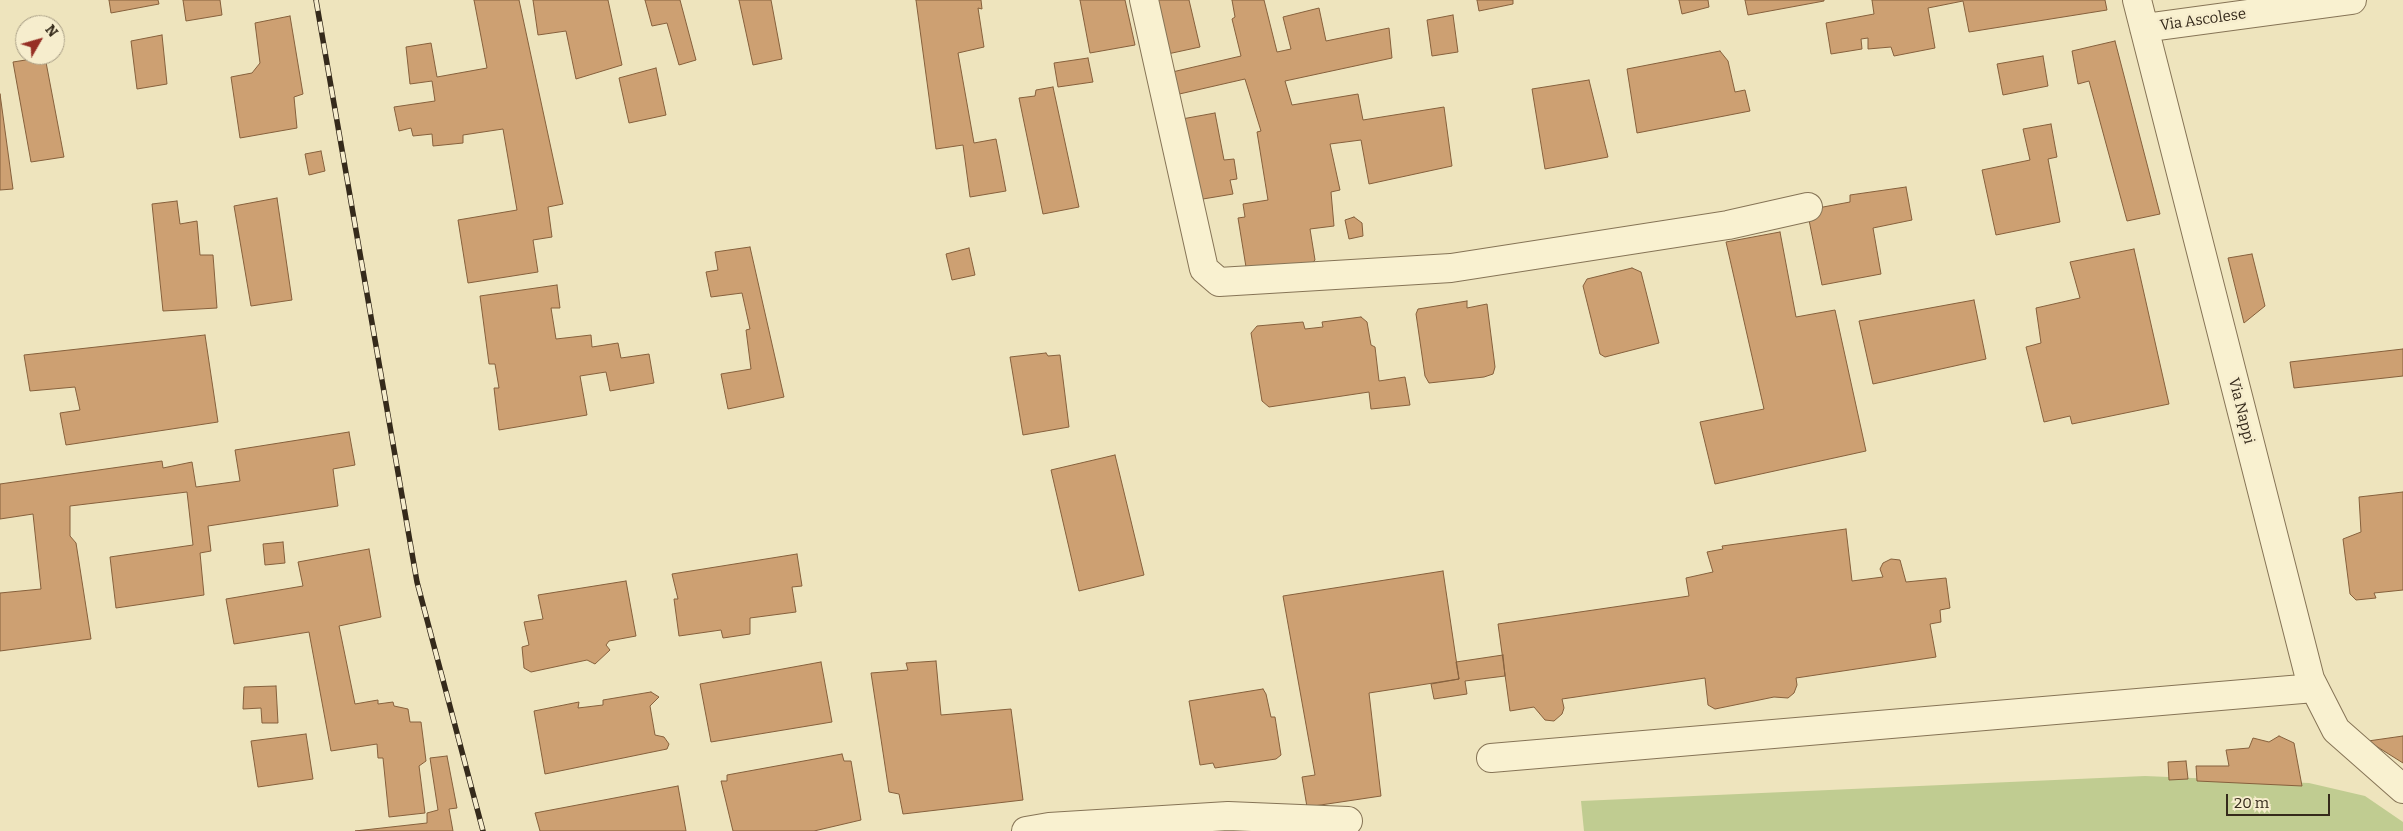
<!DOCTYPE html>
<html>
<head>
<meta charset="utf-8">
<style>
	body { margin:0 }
	#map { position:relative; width:2403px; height:831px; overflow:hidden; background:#eee4bd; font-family:Bitter,serif }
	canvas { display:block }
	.north { position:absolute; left:15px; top:15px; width:50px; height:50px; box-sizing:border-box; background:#f6edcd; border:1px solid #a99f86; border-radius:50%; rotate:52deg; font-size:14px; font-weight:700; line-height:20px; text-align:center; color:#352a1b }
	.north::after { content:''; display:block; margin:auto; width:18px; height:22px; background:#962f25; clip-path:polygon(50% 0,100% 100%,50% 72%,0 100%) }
	.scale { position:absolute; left:2226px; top:794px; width:104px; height:22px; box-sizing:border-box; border:2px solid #352a1b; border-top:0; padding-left:6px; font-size:15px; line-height:18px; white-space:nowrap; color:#352a1b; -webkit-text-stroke:4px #f6edcd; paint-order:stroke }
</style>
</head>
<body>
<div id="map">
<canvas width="2403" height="831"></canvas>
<div class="north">N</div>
<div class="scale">20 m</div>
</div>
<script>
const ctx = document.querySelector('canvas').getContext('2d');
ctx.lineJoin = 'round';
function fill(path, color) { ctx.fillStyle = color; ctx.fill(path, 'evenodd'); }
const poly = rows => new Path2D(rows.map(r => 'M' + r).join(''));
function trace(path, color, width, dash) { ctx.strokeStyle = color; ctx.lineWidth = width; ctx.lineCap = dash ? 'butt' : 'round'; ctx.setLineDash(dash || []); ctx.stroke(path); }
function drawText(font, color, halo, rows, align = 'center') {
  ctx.font = font + ' Bitter,serif'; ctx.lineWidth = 5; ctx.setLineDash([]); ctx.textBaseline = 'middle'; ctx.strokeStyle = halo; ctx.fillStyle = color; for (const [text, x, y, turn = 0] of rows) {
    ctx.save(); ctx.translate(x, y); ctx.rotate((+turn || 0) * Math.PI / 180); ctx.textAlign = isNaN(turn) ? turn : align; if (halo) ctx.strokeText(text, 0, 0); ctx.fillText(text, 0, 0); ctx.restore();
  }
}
fill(poly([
	[2145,776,2309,783,2365,796,2403,822,2403,831,1584,831,1581,801]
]), '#c0cc91');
const building = poly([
	[109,0,158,0,159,4,111,13,109,0],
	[183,0,220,0,222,15,186,21,183,0],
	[474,0,519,0,563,204,548,207,552,237,533,240,538,272,468,283,458,220,517,210,503,129,463,135,463,143,433,146,432,134,413,136,411,128,399,131,394,107,435,101,432,81,410,84,406,47,431,43,437,77,487,68,474,0],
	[533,0,608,0,622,65,576,79,566,31,538,35,533,0],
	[645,0,680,0,696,60,679,65,667,23,652,26,645,0],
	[739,0,771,0,782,59,753,65,739,0],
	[916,0,981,0,982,9,978,8,984,47,958,53,974,143,996,139,1006,191,970,197,963,145,936,149,916,0],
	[1080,0,1125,0,1135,45,1090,53,1080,0],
	[1149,0,1189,0,1200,47,1163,55,1149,0],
	[1232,0,1264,0,1277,52,1291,49,1283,17,1319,8,1326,41,1389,28,1392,58,1285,81,1292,105,1358,94,1363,120,1444,107,1452,166,1369,184,1361,140,1330,144,1340,190,1331,192,1334,226,1310,229,1315,260,1309,267,1246,267,1238,218,1245,217,1243,204,1268,200,1257,132,1261,131,1245,79,1175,95,1168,73,1241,56,1232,19,1235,17,1232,0],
	[1477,0,1513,0,1513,4,1479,11,1477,0],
	[1679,0,1708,0,1709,7,1682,14,1679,0],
	[1745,0,1824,0,1824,1,1748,15,1745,0],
	[1872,0,2105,0,2107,10,1969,32,1963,1,1928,8,1935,48,1894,56,1891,47,1868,49,1868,38,1861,39,1862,49,1831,54,1826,23,1874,14,1872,0],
	[1453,15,1458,52,1432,56,1427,20,1453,15],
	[290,16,303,94,294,97,297,128,240,138,231,77,252,73,260,63,255,23,290,16],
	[162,35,167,84,137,89,131,41,162,35],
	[2115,41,2160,214,2127,221,2089,81,2078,84,2072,51,2115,41],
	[1720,51,1728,61,1735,92,1745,90,1750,111,1637,133,1627,69,1720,51],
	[2043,56,2048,86,2003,95,1997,64,2043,56],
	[45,57,64,157,31,162,13,62,45,57],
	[1088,58,1093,82,1058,87,1054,63,1088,58],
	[656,68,666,115,629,123,619,78,656,68],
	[1589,80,1608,157,1545,169,1532,89,1589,80],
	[1053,87,1079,207,1043,214,1019,98,1035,96,1036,90,1053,87],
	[0,94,13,189,0,190,0,94],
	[1215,113,1224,160,1234,159,1237,179,1230,180,1233,194,1197,200,1182,119,1215,113],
	[2051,124,2057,157,2048,159,2060,222,1996,235,1982,170,2030,160,2023,129,2051,124],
	[321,151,325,171,309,175,305,154,321,151],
	[1906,187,1912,220,1873,228,1881,274,1822,285,1807,210,1850,202,1850,195,1906,187],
	[277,198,292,300,251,306,234,206,277,198],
	[177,201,180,224,197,221,200,255,213,255,217,308,163,311,152,204,177,201],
	[1354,217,1362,223,1363,236,1349,239,1345,220,1354,217],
	[1780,232,1796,317,1835,310,1866,451,1715,484,1700,422,1764,409,1726,242,1780,232],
	[750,247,784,397,728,409,721,374,751,369,746,330,750,329,742,293,711,297,706,272,718,270,715,252,750,247],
	[969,248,975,275,952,280,946,254,969,248],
	[2134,249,2169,404,2072,424,2070,416,2044,422,2026,347,2041,343,2036,308,2080,298,2070,262,2134,249],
	[2252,254,2265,306,2244,323,2228,258,2252,254],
	[1632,268,1641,272,1659,343,1605,357,1600,354,1583,286,1587,279,1632,268],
	[557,285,560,308,551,308,556,339,591,335,592,347,618,343,621,358,649,354,654,383,610,391,606,372,580,376,587,415,499,430,494,388,499,388,495,364,489,364,480,296,557,285],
	[1974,300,1986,359,1873,384,1859,321,1974,300],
	[1467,301,1467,308,1487,304,1495,367,1493,374,1484,377,1429,383,1425,376,1416,314,1418,309,1467,301],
	[1361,317,1367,322,1371,345,1375,347,1379,381,1405,377,1410,405,1371,409,1369,392,1269,407,1262,401,1251,333,1257,326,1303,322,1305,329,1323,327,1322,322,1361,317],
	[205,335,218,422,66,445,60,413,80,410,75,387,30,391,24,355,205,335],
	[2403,349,2403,376,2294,388,2290,362,2403,349],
	[1046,353,1048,356,1060,355,1069,427,1023,435,1010,357,1046,353],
	[349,432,355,465,333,469,338,506,208,526,211,551,200,553,204,595,116,608,110,557,193,545,187,492,70,506,70,536,76,543,91,639,0,651,0,593,41,589,33,514,0,519,0,484,162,461,163,468,192,462,196,487,240,481,235,450,349,432],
	[1115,455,1144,575,1079,591,1051,470,1115,455],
	[2403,492,2403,590,2374,593,2376,598,2356,600,2350,594,2343,539,2361,532,2359,497,2403,492],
	[1846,529,1852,581,1883,577,1880,569,1883,563,1891,559,1900,560,1906,582,1946,578,1950,608,1940,610,1941,622,1930,624,1936,657,1796,678,1797,685,1794,693,1788,698,1774,697,1715,709,1708,705,1705,678,1562,699,1564,708,1562,714,1554,721,1545,720,1534,707,1510,711,1498,624,1689,596,1686,578,1713,572,1707,552,1723,549,1722,546,1846,529],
	[283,542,285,563,265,565,263,544,283,542],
	[369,549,381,617,339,626,355,704,378,700,378,704,393,702,394,706,408,709,410,722,421,722,426,761,419,766,425,813,389,817,383,758,378,758,377,744,331,751,309,632,234,644,226,599,303,586,298,562,369,549],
	[797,554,802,586,792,587,796,612,750,618,750,634,723,638,721,630,679,636,674,599,678,599,672,574,797,554],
	[1443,571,1459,679,1369,693,1381,796,1307,807,1302,777,1315,775,1283,596,1443,571],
	[626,581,636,636,609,641,606,645,610,650,595,664,587,660,531,672,524,668,522,647,529,645,524,622,543,619,538,595,626,581],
	[1503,655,1505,676,1465,681,1467,694,1434,699,1431,684,1459,679,1456,662,1503,655],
	[936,661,941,715,1011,709,1023,800,903,814,899,794,889,792,871,673,908,670,906,663,936,661],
	[821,662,832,722,711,742,700,684,821,662],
	[276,686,278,723,262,723,261,708,243,709,244,687,276,686],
	[1263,689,1266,694,1271,717,1275,717,1281,755,1276,759,1215,768,1213,763,1200,765,1189,701,1263,689],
	[651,692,659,697,650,706,655,735,664,737,669,744,667,749,545,774,534,711,579,702,578,708,603,705,603,700,651,692],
	[306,734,313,779,258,787,251,741,306,734],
	[2279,736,2294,743,2302,786,2197,781,2196,766,2229,766,2226,750,2249,748,2253,738,2269,742,2279,736],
	[2403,736,2403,763,2368,741,2403,736],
	[842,754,844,761,851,761,861,820,814,831,733,831,721,781,727,781,727,775,842,754],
	[447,756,457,808,449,809,453,831,355,831,427,823,427,813,438,810,430,758,447,756],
	[2186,761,2188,779,2169,780,2168,762,2186,761],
	[678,786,686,831,540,831,535,813,678,786]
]);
fill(building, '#cda072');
trace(building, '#86603c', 1);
const street = poly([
	[1144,0,1204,269,1219,282,1451,268,1728,225,1808,207],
	[2137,0,2310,679,2336,730,2403,789],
	[2144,28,2352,0],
	[1491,758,2314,688],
	[1026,831,1049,827,1228,816,1348,821]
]);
trace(street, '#867456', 30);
trace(street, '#f9f1d0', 28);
const rail = poly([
	[316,0,417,582,483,831]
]);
trace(rail, '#352a1b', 5.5);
trace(rail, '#f6edcd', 4, [11]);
drawText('15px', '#352a1b', '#f6edcd', [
	["Via Ascolese",2203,20,-8],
	["Via Nappi",2241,411,76]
]);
</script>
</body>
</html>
